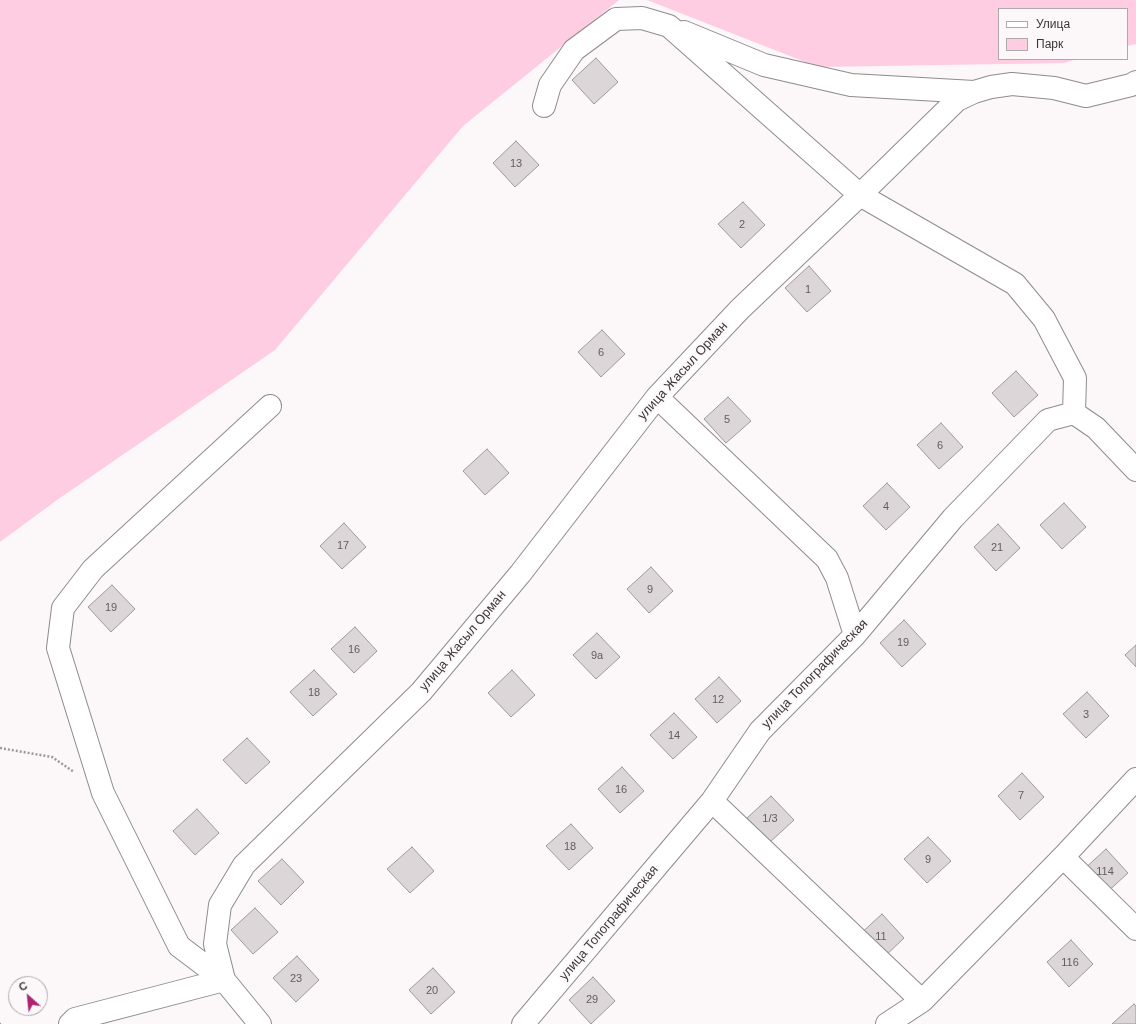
<!DOCTYPE html>
<html>
<head>
<meta charset="utf-8">
<style>
	body { margin:0 }
	#map { position:relative; width:1136px; height:1024px; overflow:hidden; background:#fcf7f9; font-family:Arial,sans-serif }
	canvas { display:block }
	.legend { position:absolute; left:998px; top:8px; width:130px; height:52px; box-sizing:border-box; background:#fcf7f9; border:1px solid #aeaaab; margin:0; padding:5px 7px; list-style:none; font-size:12px; color:#393637 }
	.legend li { display:flex; align-items:center; gap:8px; height:20px }
	.legend b { width:20px; border:1px solid #aeaaab }
	.north { position:absolute; left:8px; top:976px; width:40px; height:40px; box-sizing:border-box; background:#fcf7f9; border:1px solid #aeaaab; border-radius:50%; rotate:333deg; font-size:11px; font-weight:700; line-height:16px; text-align:center; color:#393637 }
	.north::after { content:''; display:block; margin:auto; width:14px; height:18px; background:#ab266f; clip-path:polygon(50% 0,100% 100%,50% 72%,0 100%) }
</style>
</head>
<body>
<div id="map">
<canvas width="1136" height="1024"></canvas>
<ul class="legend">
<li><b style="height:5px;background:#fff"></b>Улица</li>
<li><b style="height:11px;background:#fecde1"></b>Парк</li>
</ul>
<div class="north">С</div>
</div>
<script>
const ctx = document.querySelector('canvas').getContext('2d');
ctx.lineJoin = 'round';
function fill(path, color) { ctx.fillStyle = color; ctx.fill(path, 'evenodd'); }
const poly = rows => new Path2D(rows.map(r => 'M' + r).join(''));
function trace(path, color, width, dash) { ctx.strokeStyle = color; ctx.lineWidth = width; ctx.lineCap = dash ? 'butt' : 'round'; ctx.setLineDash(dash || []); ctx.stroke(path); }
function drawText(font, color, halo, rows, align = 'center') {
  ctx.font = font + ' Arial,sans-serif'; ctx.lineWidth = 4; ctx.setLineDash([]); ctx.textBaseline = 'middle'; ctx.strokeStyle = halo; ctx.fillStyle = color; for (const [text, x, y, turn = 0] of rows) {
    ctx.save(); ctx.translate(x, y); ctx.rotate((+turn || 0) * Math.PI / 180); ctx.textAlign = isNaN(turn) ? turn : align; if (halo) ctx.strokeText(text, 0, 0); ctx.fillText(text, 0, 0); ctx.restore();
  }
}
fill(poly([
	[0,0,619,0,463,126,275,350,57,500,0,542],
	[647,0,1136,0,1136,44,1127,46,1127,9,999,9,999,59,1077,59,1064,63,818,67]
]), '#fecde1');
const building = poly([
	[596,58,618,82,594,104,572,80,596,58],
	[516,141,539,165,515,187,493,163,516,141],
	[743,202,765,225,741,248,718,224,743,202],
	[809,266,831,291,807,312,785,288,809,266],
	[602,330,625,354,601,377,578,352,602,330],
	[1016,371,1038,395,1014,417,992,393,1016,371],
	[728,397,751,421,726,443,704,419,728,397],
	[941,423,963,447,939,469,917,445,941,423],
	[487,449,509,473,485,495,463,471,487,449],
	[887,483,910,507,886,530,863,506,887,483],
	[1064,503,1086,527,1062,549,1040,525,1064,503],
	[344,523,366,547,342,569,320,546,344,523],
	[998,524,1020,548,996,571,974,547,998,524],
	[651,567,673,591,649,613,627,589,651,567],
	[112,585,135,609,111,632,88,607,112,585],
	[904,620,926,644,902,667,880,643,904,620],
	[355,627,377,651,354,673,331,649,355,627],
	[597,633,620,657,596,679,573,655,597,633],
	[1136,645,1136,667,1125,655,1136,645],
	[314,670,337,694,313,716,290,692,314,670],
	[512,670,535,695,511,717,488,693,512,670],
	[719,677,741,701,717,723,695,699,719,677],
	[1087,692,1109,716,1086,738,1063,714,1087,692],
	[674,713,697,737,673,759,650,735,674,713],
	[247,738,270,762,246,784,223,760,247,738],
	[622,767,644,791,620,813,598,789,622,767],
	[1022,773,1044,797,1020,820,998,796,1022,773],
	[771,796,794,820,770,842,747,818,771,796],
	[197,809,219,833,195,855,173,831,197,809],
	[571,824,593,848,569,870,546,846,571,824],
	[928,837,951,861,927,883,904,859,928,837],
	[412,847,434,871,410,893,387,869,412,847],
	[1106,849,1128,873,1104,895,1082,871,1106,849],
	[282,859,304,882,281,905,258,881,282,859],
	[255,908,278,932,253,954,231,930,255,908],
	[882,914,904,938,881,960,858,936,882,914],
	[1071,940,1093,964,1069,987,1047,962,1071,940],
	[297,956,319,980,296,1002,273,978,297,956],
	[433,968,455,992,431,1014,409,990,433,968],
	[593,977,615,1001,591,1024,569,1000,593,977],
	[1134,1004,1136,1006,1136,1024,1112,1024,1134,1004]
]);
fill(building, '#dcd6d8');
trace(building, '#9d989a', 1);
const street = poly([
	[684,32,764,65,851,85,974,92],
	[544,106,550,85,574,50,616,19,642,18,669,26,860,195,1015,284,1044,319,1075,378,1074,413],
	[657,397,827,559,837,578,855,635],
	[712,801,922,1001],
	[1063,857,1136,929],
	[70,1024,75,1019,224,980,215,944,220,905,244,865,421,692,520,574,657,397,740,309,860,195,957,100,974,92,991,87,1012,84,1054,88,1086,96,1131,85,1136,82],
	[260,1024,224,980,179,946,103,793,58,648,63,608,93,569,270,406],
	[523,1024,712,801,760,731,855,635,953,518,1048,420,1074,413,1096,428,1136,470],
	[887,1024,922,1001,1063,857,1136,779]
]);
trace(street, '#908b8d', 24);
trace(poly([
	[0,748,52,757,74,772],
	[0,1024,1,1024]
]), '#9d999b', 2.5, [2, 2]);
trace(street, '#fff', 22);
drawText('11px', '#625e5f', null, [
	["13",516,164],
	["2",742,225],
	["1",808,290],
	["6",601,353],
	["5",727,420],
	["6",940,446],
	["4",886,507],
	["17",343,546],
	["21",997,548],
	["9",650,590],
	["19",111,608],
	["19",903,643],
	["16",354,650],
	["9а",597,656],
	["18",314,693],
	["12",718,700],
	["3",1086,715],
	["14",674,736],
	["16",621,790],
	["7",1021,796],
	["1/3",770,819],
	["18",570,847],
	["9",928,860],
	["114",1105,872],
	["11",881,937],
	["116",1070,963],
	["23",296,979],
	["20",432,991],
	["29",592,1000]
]);
drawText('13px', '#393637', '#fcf7f9', [
	["улица Жасыл Орман",683,371,-48],
	["улица Жасыл Орман",463,641,-50],
	["улица Топографическая",815,674,-46],
	["улица Топографическая",609,923,-50]
]);
</script>
</body>
</html>
